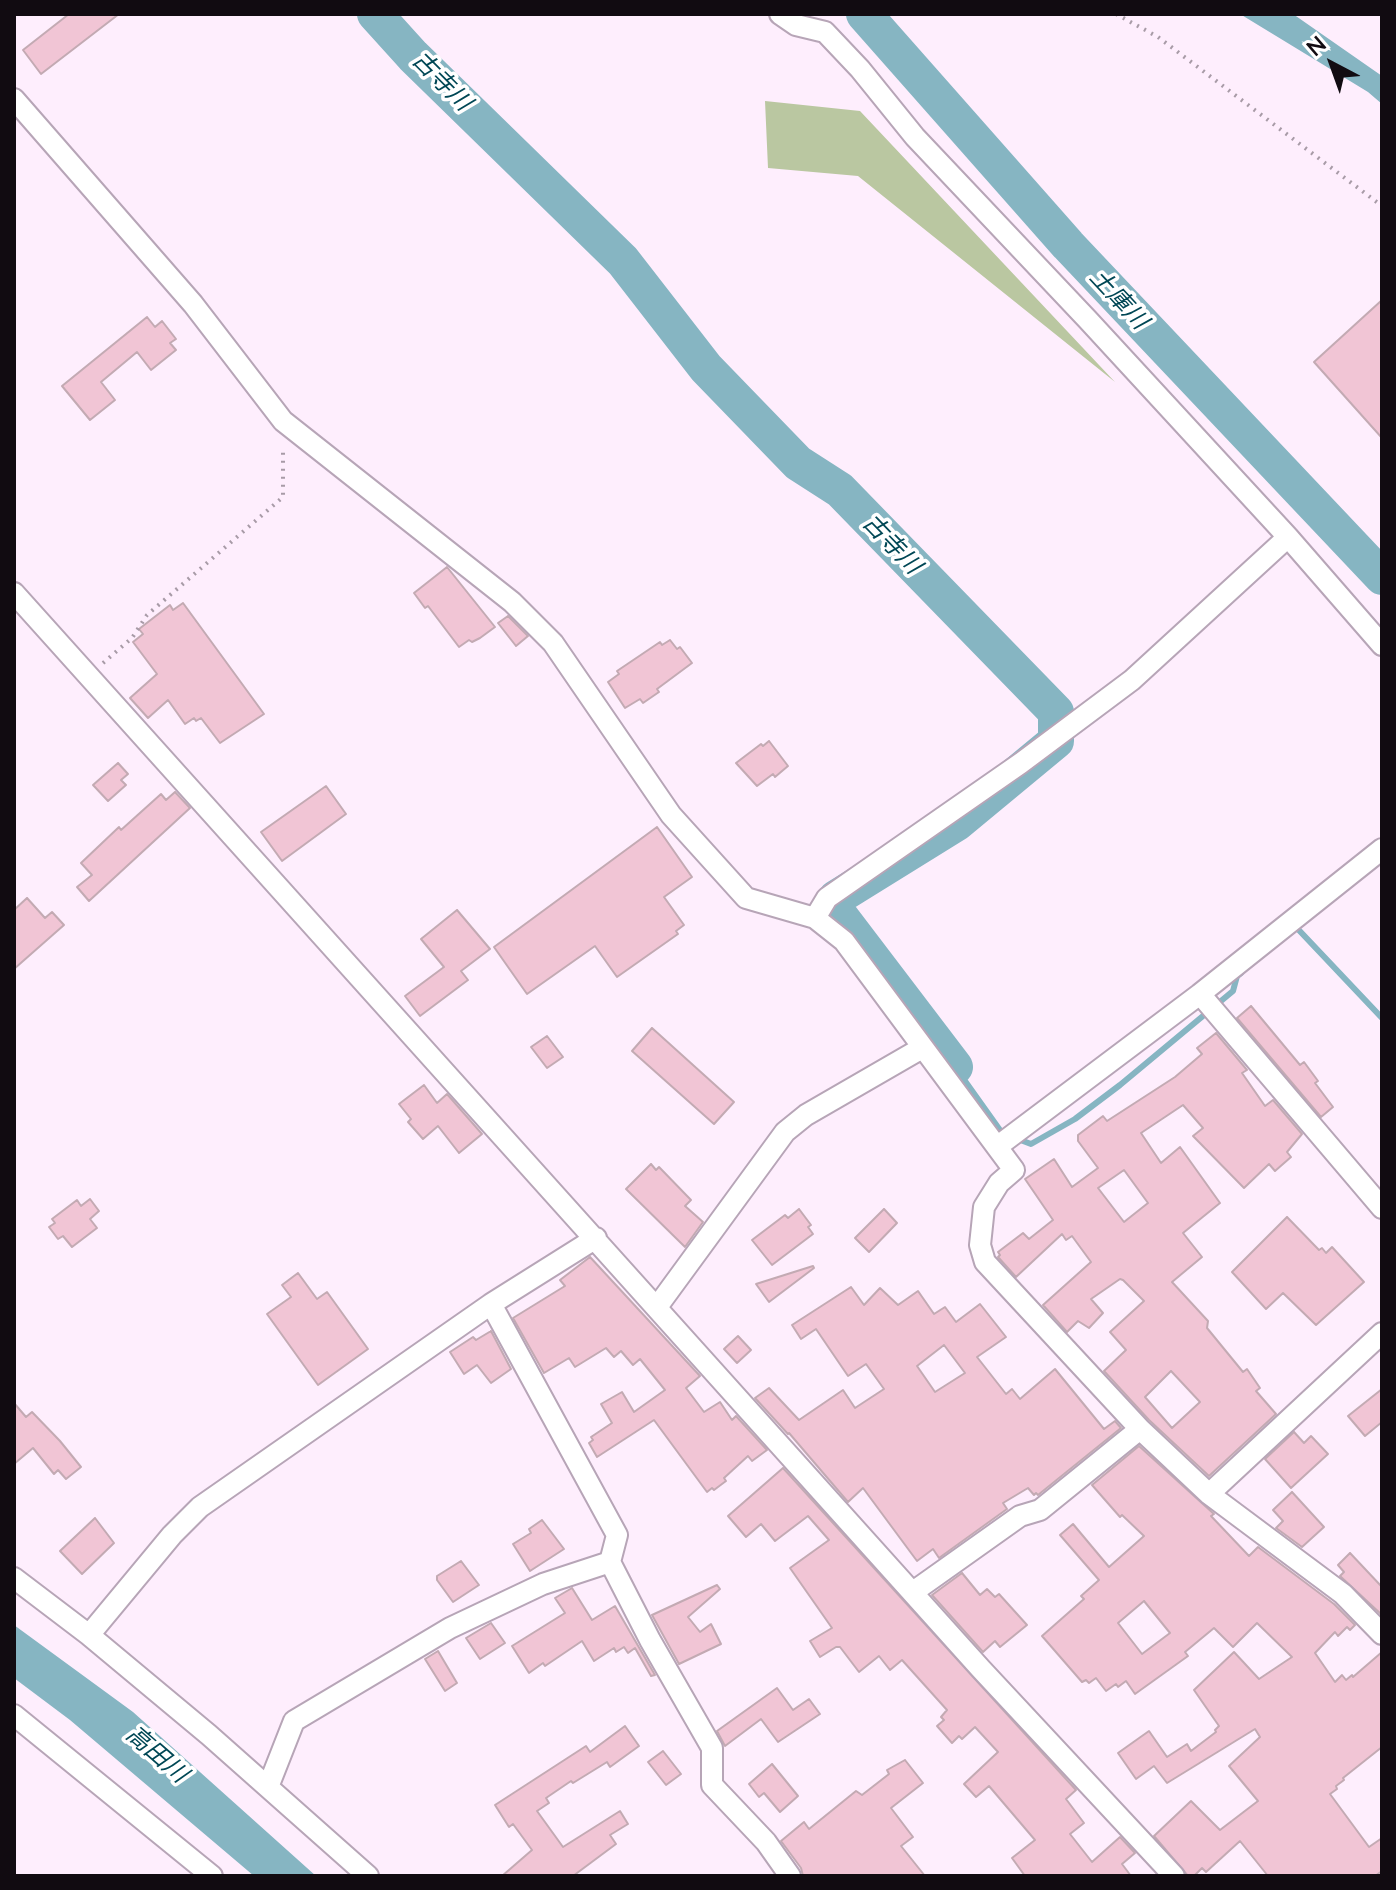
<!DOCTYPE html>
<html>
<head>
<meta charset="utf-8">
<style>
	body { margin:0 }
	#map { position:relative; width:1396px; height:1890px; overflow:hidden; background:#feeefd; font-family:Lato,sans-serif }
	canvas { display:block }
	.frame { position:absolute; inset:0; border:16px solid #110b11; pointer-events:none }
	.north { position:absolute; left:1292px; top:24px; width:80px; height:80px; -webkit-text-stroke:6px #fff; paint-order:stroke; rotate:319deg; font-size:22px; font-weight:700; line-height:32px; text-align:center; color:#110b11 }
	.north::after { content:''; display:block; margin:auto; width:28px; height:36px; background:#110b11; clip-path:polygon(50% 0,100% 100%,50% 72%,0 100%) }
</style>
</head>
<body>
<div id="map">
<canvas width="1396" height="1890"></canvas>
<div class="frame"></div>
<div class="north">N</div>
</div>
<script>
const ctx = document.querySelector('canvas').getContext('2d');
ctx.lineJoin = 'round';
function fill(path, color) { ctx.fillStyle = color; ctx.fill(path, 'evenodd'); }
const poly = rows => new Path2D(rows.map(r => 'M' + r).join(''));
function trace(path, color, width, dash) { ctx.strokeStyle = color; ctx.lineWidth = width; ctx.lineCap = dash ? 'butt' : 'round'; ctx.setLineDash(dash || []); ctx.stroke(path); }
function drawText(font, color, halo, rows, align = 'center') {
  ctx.font = font + ' Lato,"Noto Sans JP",sans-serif'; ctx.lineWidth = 7; ctx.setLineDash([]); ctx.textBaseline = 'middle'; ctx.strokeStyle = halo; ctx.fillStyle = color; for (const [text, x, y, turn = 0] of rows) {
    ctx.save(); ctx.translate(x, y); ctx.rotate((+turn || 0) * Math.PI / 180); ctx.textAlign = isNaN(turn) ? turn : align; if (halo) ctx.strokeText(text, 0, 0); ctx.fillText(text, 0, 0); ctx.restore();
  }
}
fill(poly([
	[765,101,860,111,1115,382,858,176,768,168]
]), '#bac7a1');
fill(poly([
	[1240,14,1293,14,1382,76,1382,104,1368,92],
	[14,1625,133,1712,316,1876,254,1876,70,1720,14,1678]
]), '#86b5c2');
trace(poly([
	[1295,926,1382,1018],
	[955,1067,1002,1133,1031,1144,1075,1119,1120,1085,1233,991,1237,976,1241,973]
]), '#86b5c2', 6);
trace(poly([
	[375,14,413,56,623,261,706,368,798,463,840,490,1056,712,1056,741,957,823,836,898,834,908,955,1067],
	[864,14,1068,245,1382,577]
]), '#86b5c2', 36);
const building = poly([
	[69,14,119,14,41,74,23,50,69,14],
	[1382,300,1382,438,1314,362,1382,300],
	[147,317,155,327,162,321,176,339,170,343,176,350,151,370,137,352,101,382,115,400,90,420,62,386,147,317],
	[447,567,495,627,480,638,472,642,469,640,459,647,428,606,425,608,414,593,447,567],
	[183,603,264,714,220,743,201,718,196,721,194,718,185,724,168,700,148,718,130,698,157,674,133,642,143,634,139,629,170,605,173,610,183,603],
	[508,616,528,636,516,646,498,623,508,616],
	[670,640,677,649,680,647,692,663,657,689,659,692,643,703,640,699,625,708,608,682,619,674,617,671,660,642,662,645,670,640],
	[769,741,788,766,775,777,773,774,757,786,736,763,761,744,763,746,769,741],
	[118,763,128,774,121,780,126,785,108,801,93,785,118,763],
	[326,786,346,814,282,861,261,832,326,786],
	[175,792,190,808,89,901,77,887,92,875,81,863,119,827,121,830,161,794,166,800,175,792],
	[657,827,692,877,664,897,684,925,676,931,678,934,617,977,595,946,527,994,494,947,657,827],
	[27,898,45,918,52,912,64,925,14,969,14,910,27,898],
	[457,910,490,949,461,971,468,980,420,1016,405,996,444,967,421,939,457,910],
	[1251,1006,1300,1065,1304,1062,1318,1081,1315,1083,1333,1107,1321,1117,1237,1018,1251,1006],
	[652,1028,734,1102,714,1124,632,1051,652,1028],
	[1216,1033,1247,1070,1242,1073,1265,1106,1273,1100,1302,1134,1287,1152,1291,1157,1275,1171,1269,1164,1244,1188,1193,1136,1203,1128,1183,1105,1141,1133,1161,1163,1180,1147,1220,1203,1183,1233,1202,1257,1172,1282,1208,1321,1207,1328,1243,1372,1247,1369,1260,1388,1256,1391,1276,1414,1209,1476,1149,1420,1104,1371,1126,1350,1110,1332,1144,1301,1123,1280,1120,1279,1091,1299,1103,1313,1089,1328,1078,1321,1067,1332,1043,1305,1091,1262,1072,1236,1066,1240,1062,1234,1016,1277,998,1257,1000,1255,998,1252,1023,1233,1029,1239,1053,1220,1025,1179,1054,1159,1072,1187,1098,1168,1078,1141,1078,1135,1103,1116,1107,1121,1175,1077,1202,1054,1197,1048,1216,1033],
	[1124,1170,1148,1203,1124,1222,1098,1188,1124,1170],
	[1171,1371,1200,1402,1172,1428,1145,1397,1171,1371],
	[547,1036,563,1057,547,1068,531,1047,547,1036],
	[424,1085,437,1103,447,1094,482,1134,459,1153,438,1126,423,1139,408,1122,411,1119,399,1104,424,1085],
	[651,1164,656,1170,659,1167,691,1200,685,1206,703,1222,685,1247,626,1189,651,1164],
	[90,1199,99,1211,90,1219,97,1228,72,1247,63,1236,58,1239,49,1227,55,1223,52,1219,77,1200,81,1206,90,1199],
	[799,1209,811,1225,808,1227,813,1234,772,1265,752,1240,785,1215,788,1218,799,1209],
	[884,1209,897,1223,869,1252,855,1238,884,1209],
	[1287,1217,1319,1250,1322,1248,1326,1253,1332,1247,1364,1282,1316,1325,1283,1293,1266,1309,1232,1272,1287,1217],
	[590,1257,700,1376,686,1388,704,1412,720,1402,732,1420,736,1416,767,1450,752,1461,748,1456,724,1478,726,1481,714,1490,712,1488,707,1492,654,1420,597,1457,589,1443,593,1440,591,1437,612,1423,601,1404,622,1392,634,1412,665,1390,640,1359,633,1365,621,1351,614,1357,606,1348,575,1367,569,1358,544,1373,513,1318,565,1286,560,1280,590,1257],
	[813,1266,814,1268,769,1302,756,1284,813,1266],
	[298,1273,317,1299,327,1292,368,1349,318,1385,267,1314,291,1297,282,1285,298,1273],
	[851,1287,864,1305,880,1288,898,1305,918,1291,934,1314,945,1307,956,1322,980,1304,1006,1337,977,1357,1006,1394,1012,1389,1020,1399,1055,1369,1104,1429,1115,1421,1121,1428,1038,1495,1036,1493,1034,1495,1028,1488,1003,1503,1007,1509,939,1558,933,1549,917,1561,863,1488,848,1502,789,1433,788,1434,755,1398,769,1388,799,1420,843,1390,855,1408,884,1389,866,1364,848,1376,816,1329,801,1339,792,1325,851,1287],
	[944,1345,965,1373,935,1392,917,1366,944,1345],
	[491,1331,511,1369,491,1383,477,1365,464,1374,450,1352,473,1337,476,1340,491,1331],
	[738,1336,751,1350,737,1363,724,1349,738,1336],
	[1382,1389,1382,1422,1365,1436,1348,1416,1382,1389],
	[14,1403,26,1417,32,1412,60,1441,81,1467,66,1479,58,1470,54,1474,33,1448,14,1464,14,1403],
	[1294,1432,1304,1443,1311,1436,1328,1454,1291,1488,1265,1459,1294,1432],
	[1139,1446,1214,1514,1211,1516,1249,1556,1258,1547,1334,1604,1355,1625,1350,1630,1347,1627,1338,1636,1335,1632,1315,1653,1335,1682,1342,1675,1346,1680,1352,1675,1353,1677,1382,1652,1382,1747,1343,1778,1344,1780,1336,1786,1337,1789,1330,1794,1369,1847,1382,1838,1382,1871,1375,1876,1268,1876,1240,1841,1206,1872,1202,1868,1194,1876,1188,1876,1154,1836,1191,1801,1220,1830,1258,1801,1229,1766,1260,1737,1255,1729,1167,1783,1154,1766,1136,1779,1118,1753,1149,1731,1167,1757,1187,1744,1191,1751,1216,1732,1215,1730,1219,1726,1194,1690,1234,1652,1259,1679,1292,1657,1257,1623,1233,1647,1214,1628,1185,1652,1188,1656,1135,1694,1126,1681,1118,1687,1116,1684,1106,1691,1096,1678,1089,1683,1086,1680,1082,1682,1042,1636,1084,1599,1081,1596,1099,1580,1060,1535,1073,1524,1109,1567,1144,1536,1122,1515,1120,1517,1092,1485,1139,1446],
	[1144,1601,1170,1633,1142,1654,1118,1623,1144,1601],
	[783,1468,1076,1790,1066,1799,1084,1823,1070,1834,1092,1862,1120,1837,1135,1853,1122,1864,1131,1876,1025,1876,1012,1858,1035,1840,989,1786,976,1797,964,1784,998,1752,975,1727,962,1739,959,1736,952,1743,937,1726,944,1720,941,1717,947,1710,902,1660,890,1670,879,1656,859,1672,840,1647,836,1647,820,1657,810,1641,832,1628,790,1568,829,1540,808,1516,775,1541,761,1524,746,1537,728,1516,783,1468],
	[1292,1492,1324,1527,1302,1547,1276,1528,1283,1521,1273,1510,1292,1492],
	[95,1518,114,1543,82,1574,60,1551,95,1518],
	[542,1520,564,1549,530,1571,513,1544,531,1533,529,1529,542,1520],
	[1350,1553,1382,1587,1382,1615,1340,1576,1344,1572,1338,1565,1350,1553],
	[461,1561,479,1585,453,1602,437,1580,437,1576,461,1561],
	[962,1573,980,1595,987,1589,995,1597,999,1594,1027,1625,1000,1647,995,1641,983,1652,932,1595,962,1573],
	[717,1585,720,1589,688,1617,700,1632,711,1624,721,1644,679,1664,652,1615,717,1585],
	[572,1588,592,1620,615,1606,655,1675,651,1676,635,1648,628,1653,624,1647,616,1652,614,1648,594,1661,582,1641,545,1666,543,1663,529,1673,512,1646,565,1613,555,1598,572,1588],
	[491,1623,505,1643,480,1659,466,1638,491,1623],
	[438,1651,457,1683,445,1691,425,1659,438,1651],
	[777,1688,793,1710,809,1699,820,1714,778,1742,761,1719,725,1746,717,1731,777,1688],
	[625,1726,639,1746,610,1767,607,1762,573,1783,571,1781,546,1798,549,1803,537,1811,563,1847,620,1811,628,1824,610,1835,616,1844,573,1876,502,1876,532,1850,513,1824,509,1827,495,1805,586,1746,590,1752,625,1726],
	[663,1751,681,1774,666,1785,648,1762,663,1751],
	[905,1760,923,1783,891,1808,913,1837,901,1846,925,1876,803,1876,801,1868,781,1841,804,1822,809,1829,856,1791,862,1795,889,1774,887,1770,905,1760],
	[772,1764,798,1796,780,1812,764,1793,759,1797,749,1784,772,1764]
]);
fill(building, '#f1c5d5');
trace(building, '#c3aab3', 2);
const minor = poly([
	[780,14,796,25,825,32,860,69,915,137,1088,320,1288,537,1382,645],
	[14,99,193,304,283,421,512,602,553,643,671,815,746,898,815,918,844,941,1014,1170,999,1183,984,1207,980,1245,985,1262,1140,1429,1209,1494,1343,1594,1382,1634],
	[14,593,981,1669,1174,1876],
	[815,918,827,898,1021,763,1132,680,1288,537],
	[1200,994,1382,849],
	[998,1146,1200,994,1382,1208],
	[491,1304,617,1535,610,1562,650,1640,712,1748,712,1785,766,1842,790,1876],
	[657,1307,785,1132,806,1115,922,1048],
	[1209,1494,1382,1333],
	[14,1578,89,1635,209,1735,368,1876],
	[913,1592,1020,1516,1040,1510,1140,1429],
	[89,1635,172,1535,200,1507,491,1304,596,1238],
	[14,1715,212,1876],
	[268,1787,294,1721,450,1628,543,1584,610,1562]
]);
trace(minor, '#b7a5b7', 24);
trace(poly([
	[1116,14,1158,37,1382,206],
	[103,663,132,638,147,615,283,497,283,448]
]), '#a89ba7', 4, [2, 6]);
trace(minor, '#fff', 20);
drawText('italic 24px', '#004755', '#fff', [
	["古寺川",442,81,45],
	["土庫川",1119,299,47],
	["古寺川",892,544,46],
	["高田川",157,1754,41]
]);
</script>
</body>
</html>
